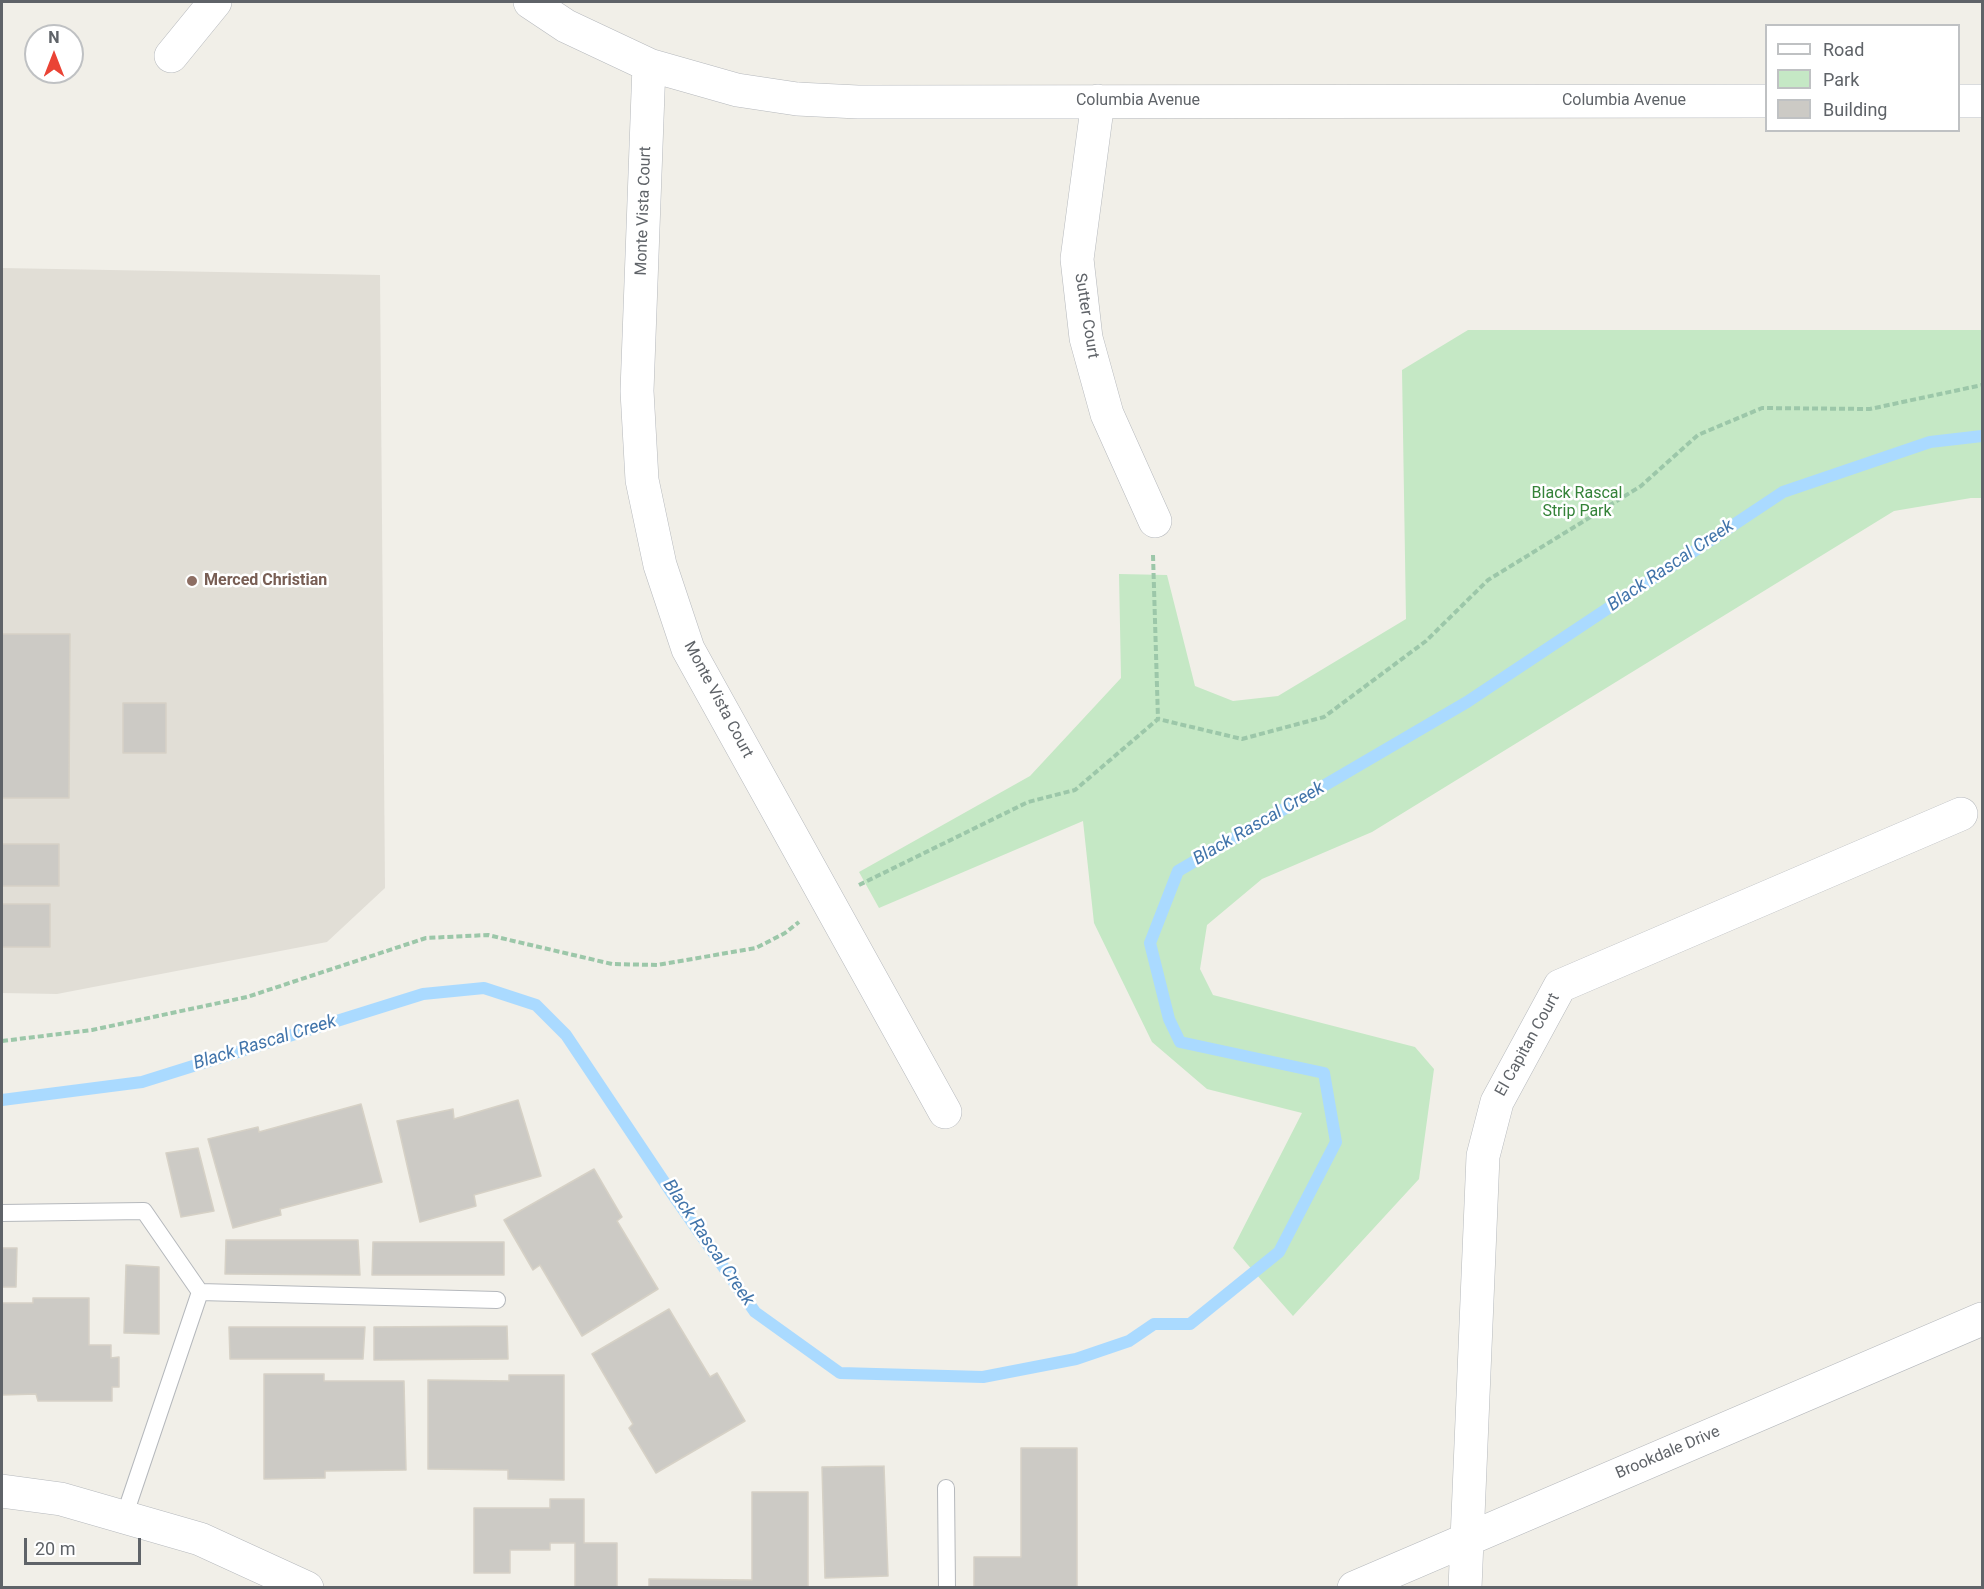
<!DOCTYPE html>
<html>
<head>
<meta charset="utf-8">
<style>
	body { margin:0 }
	#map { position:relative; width:1984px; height:1589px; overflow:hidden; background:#f1efe8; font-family:Roboto,sans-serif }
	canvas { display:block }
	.frame { position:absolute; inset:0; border:3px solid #5f6368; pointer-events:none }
	.legend { position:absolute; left:1765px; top:24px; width:195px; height:108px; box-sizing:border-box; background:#fff; border:2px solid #bfc1c3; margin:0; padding:8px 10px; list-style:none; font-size:18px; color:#5f6368 }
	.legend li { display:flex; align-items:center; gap:12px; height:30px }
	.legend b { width:30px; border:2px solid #bfc1c3 }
	.north { position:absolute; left:24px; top:24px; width:60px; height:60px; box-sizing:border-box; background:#fff; border:2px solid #bfc1c3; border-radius:50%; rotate:0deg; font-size:16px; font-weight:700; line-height:24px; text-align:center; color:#5f6368 }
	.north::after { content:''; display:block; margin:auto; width:21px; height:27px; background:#ea4335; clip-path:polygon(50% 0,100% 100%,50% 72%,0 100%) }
	.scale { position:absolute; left:24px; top:1538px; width:117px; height:27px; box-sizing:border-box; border:3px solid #5f6368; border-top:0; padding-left:8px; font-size:18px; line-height:21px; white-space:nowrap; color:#5f6368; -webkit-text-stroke:4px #fff; paint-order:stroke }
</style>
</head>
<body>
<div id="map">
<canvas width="1984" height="1589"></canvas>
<div class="frame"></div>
<ul class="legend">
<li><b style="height:8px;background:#fff"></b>Road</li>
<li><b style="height:16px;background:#c5e8c5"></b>Park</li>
<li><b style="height:16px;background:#cccac5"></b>Building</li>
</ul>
<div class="north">N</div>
<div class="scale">20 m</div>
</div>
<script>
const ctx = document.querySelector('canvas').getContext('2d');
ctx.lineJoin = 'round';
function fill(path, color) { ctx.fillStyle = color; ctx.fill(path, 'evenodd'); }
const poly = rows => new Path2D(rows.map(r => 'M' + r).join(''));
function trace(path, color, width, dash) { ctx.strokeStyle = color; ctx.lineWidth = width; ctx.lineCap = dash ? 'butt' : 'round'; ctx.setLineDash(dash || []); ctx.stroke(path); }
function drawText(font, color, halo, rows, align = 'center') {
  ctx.font = font + ' Roboto,sans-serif'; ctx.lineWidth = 5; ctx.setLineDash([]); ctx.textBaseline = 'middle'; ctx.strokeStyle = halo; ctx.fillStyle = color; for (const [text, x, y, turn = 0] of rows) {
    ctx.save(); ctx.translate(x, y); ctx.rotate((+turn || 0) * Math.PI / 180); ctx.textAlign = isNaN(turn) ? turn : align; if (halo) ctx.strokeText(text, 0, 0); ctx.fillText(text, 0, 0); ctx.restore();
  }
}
fill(poly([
	[2,268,380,275,385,888,327,942,57,994,2,993]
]), '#e1ded6');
fill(poly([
	[1468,330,1982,330,1982,498,1971,498,1894,511,1372,832,1262,879,1207,925,1200,969,1213,995,1415,1047,1434,1069,1419,1179,1293,1316,1233,1248,1302,1113,1207,1089,1152,1042,1094,923,1083,821,879,908,859,872,1030,776,1121,678,1119,574,1167,575,1195,686,1233,701,1278,696,1406,619,1402,370]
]), '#c5e8c5');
trace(poly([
	[2,1100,142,1082,423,994,484,988,536,1005,566,1035,673,1195,755,1312,840,1373,983,1377,1076,1359,1129,1341,1154,1324,1190,1324,1279,1252,1336,1142,1324,1073,1180,1042,1169,1019,1150,943,1178,871,1467,702,1783,492,1930,442,1982,436]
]), '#aadaff', 12);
const building = poly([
	[2,634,70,634,69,798,2,798,2,634],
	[123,703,166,703,166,753,123,753,123,703],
	[2,844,59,844,59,886,2,886,2,844],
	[2,904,50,904,50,947,2,947,2,904],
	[518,1100,541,1176,474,1195,476,1206,420,1222,397,1121,453,1109,454,1119,518,1100],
	[361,1104,382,1182,280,1209,281,1215,233,1228,208,1139,258,1127,259,1132,361,1104],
	[198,1148,214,1211,181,1217,166,1153,198,1148],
	[594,1169,622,1217,617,1221,658,1289,582,1336,540,1265,533,1270,504,1220,594,1169],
	[226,1240,358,1240,360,1275,225,1274,226,1240],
	[373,1242,504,1242,504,1275,372,1275,373,1242],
	[2,1248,17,1248,16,1287,2,1287,2,1248],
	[126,1265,159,1267,159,1334,124,1333,126,1265],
	[33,1298,89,1298,89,1345,111,1345,111,1358,119,1357,119,1387,112,1387,112,1401,38,1401,36,1394,2,1395,2,1303,33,1303,33,1298],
	[669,1309,710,1377,717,1373,745,1421,656,1473,629,1428,633,1424,592,1354,669,1309],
	[507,1326,508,1359,374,1360,374,1327,507,1326],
	[229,1327,365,1327,363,1359,230,1359,229,1327],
	[264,1374,324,1374,324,1381,404,1381,406,1470,325,1471,325,1478,264,1479,264,1374],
	[509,1375,564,1375,564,1480,508,1479,508,1470,428,1469,428,1380,509,1381,509,1375],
	[1021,1448,1077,1448,1077,1588,974,1588,974,1557,1021,1557,1021,1448],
	[884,1466,888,1576,825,1578,822,1467,884,1466],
	[752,1492,808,1492,808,1588,649,1588,649,1579,752,1580,752,1492],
	[550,1499,584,1499,584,1543,617,1543,617,1588,575,1588,575,1543,550,1543,550,1550,510,1550,510,1573,474,1573,474,1508,550,1508,550,1499]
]);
fill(building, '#cccac5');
trace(building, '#d6d1c6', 1.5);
const lane = poly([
	[2,1213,144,1211,200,1292,124,1517],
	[200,1292,497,1300],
	[946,1488,947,1588]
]);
const street = poly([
	[530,2,566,26,649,65,737,90,797,99,858,102,1766,101],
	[171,56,215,2],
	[649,65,637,391,642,480,660,565,688,649,945,1112],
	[1098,101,1077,259,1086,338,1107,414,1155,521],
	[1958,101,1982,101],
	[2,1491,61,1499,200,1539,307,1588],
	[1354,1588,1982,1319],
	[1465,1588,1483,1156,1497,1102,1560,986,1961,814]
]);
trace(lane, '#b5b8bc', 18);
trace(street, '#b5b8bc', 34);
trace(poly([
	[1153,555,1158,719],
	[859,885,1028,802,1075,790,1158,719,1242,739,1324,717,1426,641,1488,580,1641,486,1698,435,1762,408,1870,409,1982,385],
	[2,1041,92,1030,247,997,426,938,488,935,612,964,657,965,756,948,785,933,799,922]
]), '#9cc7a9', 4, [6, 3]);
trace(lane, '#fff', 16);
trace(street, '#fff', 33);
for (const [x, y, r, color] of [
	[192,581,6,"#8d6e63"]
]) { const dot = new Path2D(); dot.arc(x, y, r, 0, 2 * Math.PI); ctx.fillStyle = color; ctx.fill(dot); trace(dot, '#fff', 2); }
drawText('16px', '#5f6368', '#fff', [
	["Columbia Avenue",1138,101],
	["Columbia Avenue",1624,101],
	["Monte Vista Court",644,211,-88],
	["Sutter Court",1086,316,81],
	["Monte Vista Court",718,700,62],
	["El Capitan Court",1528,1045,-61],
	["Brookdale Drive",1668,1453,-23]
]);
drawText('16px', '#348238', '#fff', [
	["Black Rascal",1577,494],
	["Strip Park",1577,512]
]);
drawText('bold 16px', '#785e54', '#fff', [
	["Merced Christian",204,581]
], 'left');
drawText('italic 18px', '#4174aa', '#fff', [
	["Black Rascal Creek",1671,566,-34],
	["Black Rascal Creek",1259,824,-30],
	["Black Rascal Creek",265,1043,-17],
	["Black Rascal Creek",708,1243,56]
]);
</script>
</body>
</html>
